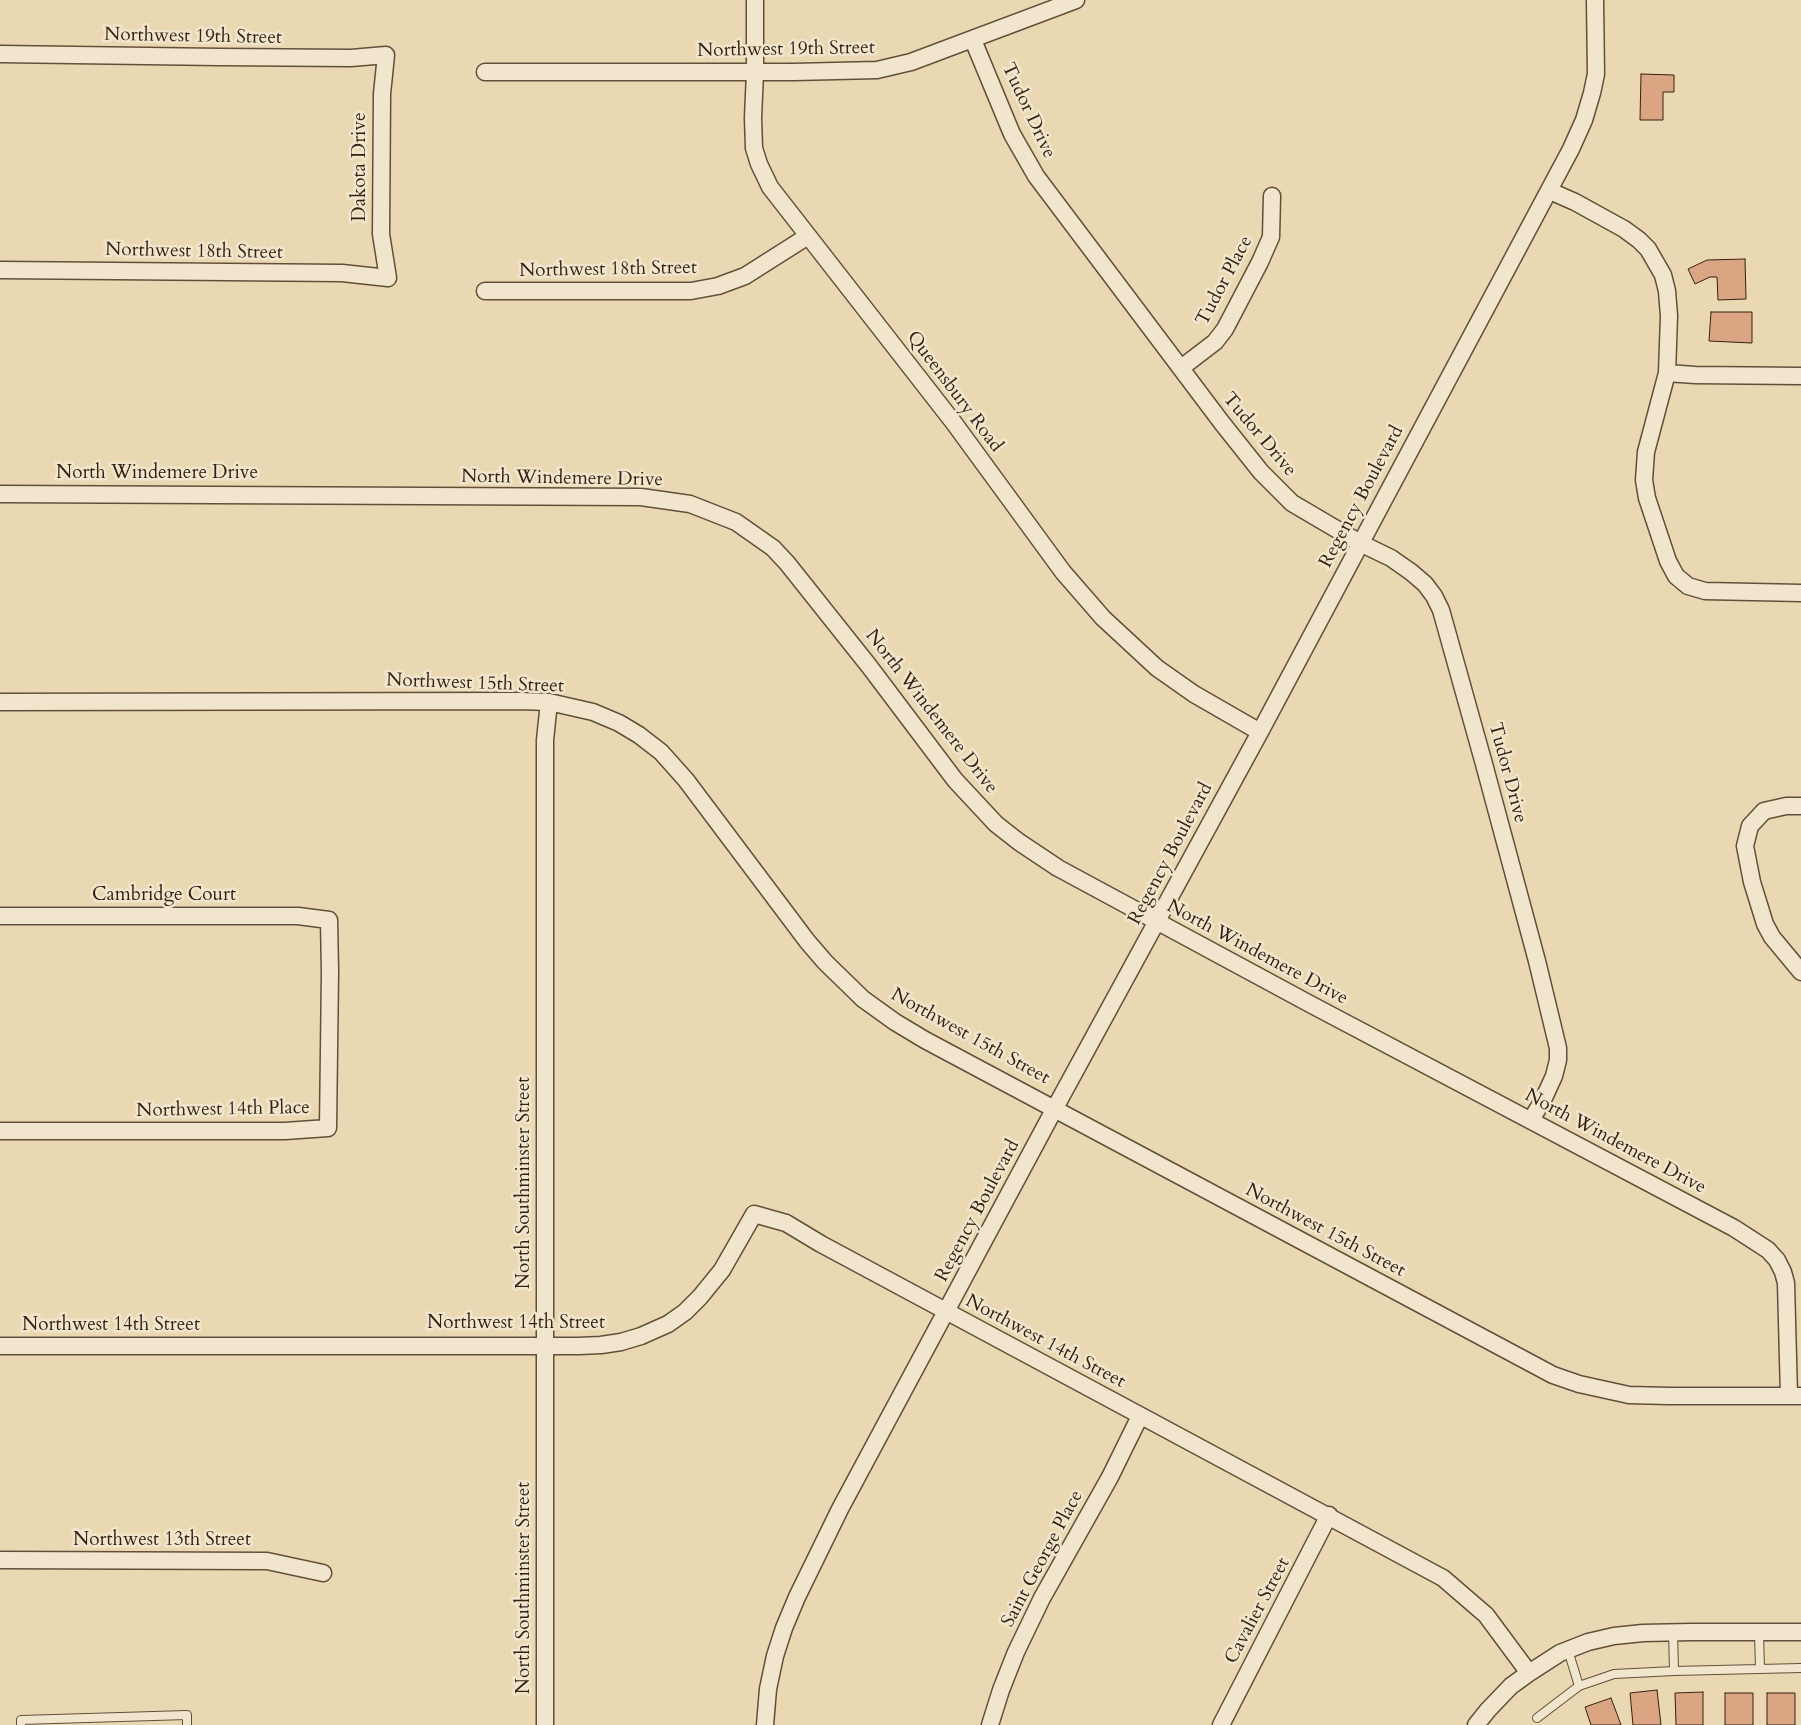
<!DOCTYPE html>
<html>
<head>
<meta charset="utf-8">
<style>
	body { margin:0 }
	canvas { display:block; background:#ead8b2 }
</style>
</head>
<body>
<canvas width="1801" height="1725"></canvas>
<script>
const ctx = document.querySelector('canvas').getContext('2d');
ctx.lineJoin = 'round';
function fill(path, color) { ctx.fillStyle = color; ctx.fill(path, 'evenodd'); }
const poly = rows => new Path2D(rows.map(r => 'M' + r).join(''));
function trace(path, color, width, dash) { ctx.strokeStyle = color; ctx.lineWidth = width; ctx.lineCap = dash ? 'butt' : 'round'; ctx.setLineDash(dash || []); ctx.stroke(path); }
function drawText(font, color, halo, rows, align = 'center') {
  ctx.font = font + ' Cardo,serif'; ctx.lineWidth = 5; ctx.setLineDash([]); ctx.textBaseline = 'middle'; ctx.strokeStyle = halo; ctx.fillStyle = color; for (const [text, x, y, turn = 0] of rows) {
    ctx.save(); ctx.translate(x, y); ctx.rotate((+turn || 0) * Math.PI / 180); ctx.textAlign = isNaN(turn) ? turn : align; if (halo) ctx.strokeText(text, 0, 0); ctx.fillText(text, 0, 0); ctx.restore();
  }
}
const building = poly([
	[1641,74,1674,75,1674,92,1663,92,1663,120,1640,120,1641,74],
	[1745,259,1746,299,1718,300,1717,277,1710,277,1695,284,1688,269,1707,260,1745,259],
	[1711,312,1752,312,1752,343,1709,341,1711,312],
	[1657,1690,1661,1725,1633,1725,1630,1693,1657,1690],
	[1703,1692,1703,1725,1676,1725,1675,1693,1703,1692],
	[1725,1693,1753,1693,1753,1725,1725,1725,1725,1693],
	[1767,1693,1795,1693,1795,1725,1767,1725,1767,1693],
	[1611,1698,1621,1725,1591,1725,1585,1707,1611,1698]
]);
fill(building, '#dba583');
trace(building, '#352112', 1);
const lane = poly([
	[1673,1632,1674,1671],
	[1759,1632,1760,1669],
	[1568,1650,1579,1686,1614,1674,1674,1671,1801,1668],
	[1537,1718,1579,1686],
	[21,1725,21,1720,187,1715,187,1725]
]);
const street = poly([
	[755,0,755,72,753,118,754,148,759,164,770,187,954,423,1063,572,1103,618,1157,668,1194,694,1260,732],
	[973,40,1012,134,1036,176,1222,423,1261,472,1292,503,1360,543,1391,558,1411,572,1425,584,1434,596,1441,610,1484,764,1537,961,1558,1048,1558,1060,1554,1076,1543,1100,1531,1120],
	[0,54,220,57,351,58,386,55,382,94,381,234,388,278,342,273,0,270],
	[485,72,794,72,877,70,911,62,1076,0],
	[1550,191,1575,202,1624,229,1639,240,1648,249,1663,275,1667,291,1669,316,1667,373,1646,452,1644,480,1647,498,1668,561,1676,576,1688,586,1705,591,1801,593],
	[485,291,691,291,718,286,745,276,808,236],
	[1181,368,1215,342,1225,329,1260,262,1271,237,1272,196],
	[1667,373,1695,375,1801,376],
	[0,494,641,497,690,504,736,522,773,548,787,563,869,666,955,780,996,824,1019,842,1058,868,1310,1004,1734,1228,1768,1250,1777,1260,1783,1272,1786,1283,1789,1396],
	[0,702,519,701,549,702,593,712,619,723,639,735,661,752,686,780,807,941,825,962,863,999,895,1022,925,1040,1553,1375,1579,1384,1629,1395,1669,1396,1801,1396],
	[1801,806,1786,806,1764,811,1750,826,1745,846,1752,882,1765,924,1772,937,1801,972],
	[0,916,298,916,329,920,330,972,328,1128,285,1131,0,1131],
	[0,1346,579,1346,601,1345,621,1342,641,1336,668,1324,685,1312,700,1297,722,1270,754,1214,786,1223,821,1244,1443,1578,1486,1615,1529,1673],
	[0,1560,267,1561,323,1573],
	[545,1725,545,740,549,702],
	[765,1725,768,1689,775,1656,784,1628,797,1597,840,1509,1055,1108,1260,732,1571,149,1584,120,1592,93,1596,74,1595,0],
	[990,1725,1001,1690,1016,1652,1042,1598,1110,1477,1140,1416],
	[1221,1725,1329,1515],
	[1476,1725,1488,1710,1511,1686,1529,1673,1560,1653,1588,1642,1614,1636,1643,1633,1691,1632,1801,1632]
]);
trace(lane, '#624f3a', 10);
trace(street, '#624f3a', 19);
trace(lane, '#f1e6cd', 8);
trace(street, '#f1e6cd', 16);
drawText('19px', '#352112', '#f1e6cd', [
	["Northwest 19th Street",193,37,1],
	["Northwest 19th Street",786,50,-1],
	["Tudor Drive",1028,111,65],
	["Dakota Drive",361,167,-90],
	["Northwest 18th Street",194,252,1],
	["Northwest 18th Street",608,270,-1],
	["Tudor Place",1225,281,-62],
	["Queensbury Road",954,392,53],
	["Tudor Drive",1259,435,50],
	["North Windemere Drive",157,474],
	["North Windemere Drive",562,479,1],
	["Regency Boulevard",1362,497,-62],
	["Northwest 15th Street",475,684,2],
	["North Windemere Drive",931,712,52],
	["Tudor Drive",1507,773,75],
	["Regency Boulevard",1171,854,-62],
	["Cambridge Court",164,896],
	["North Windemere Drive",1257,953,28],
	["Northwest 15th Street",970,1037,29],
	["Northwest 14th Place",223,1110,-1],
	["North Windemere Drive",1615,1142,28],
	["North Southminster Street",525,1183,-90],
	["Regency Boulevard",978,1211,-62],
	["Northwest 15th Street",1325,1231,28],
	["Northwest 14th Street",516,1324],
	["Northwest 14th Street",111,1326],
	["Northwest 14th Street",1045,1342,28],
	["Northwest 13th Street",162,1541],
	["Saint George Place",1043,1559,-62],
	["North Southminster Street",525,1588,-90],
	["Cavalier Street",1258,1611,-62]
]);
</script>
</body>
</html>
